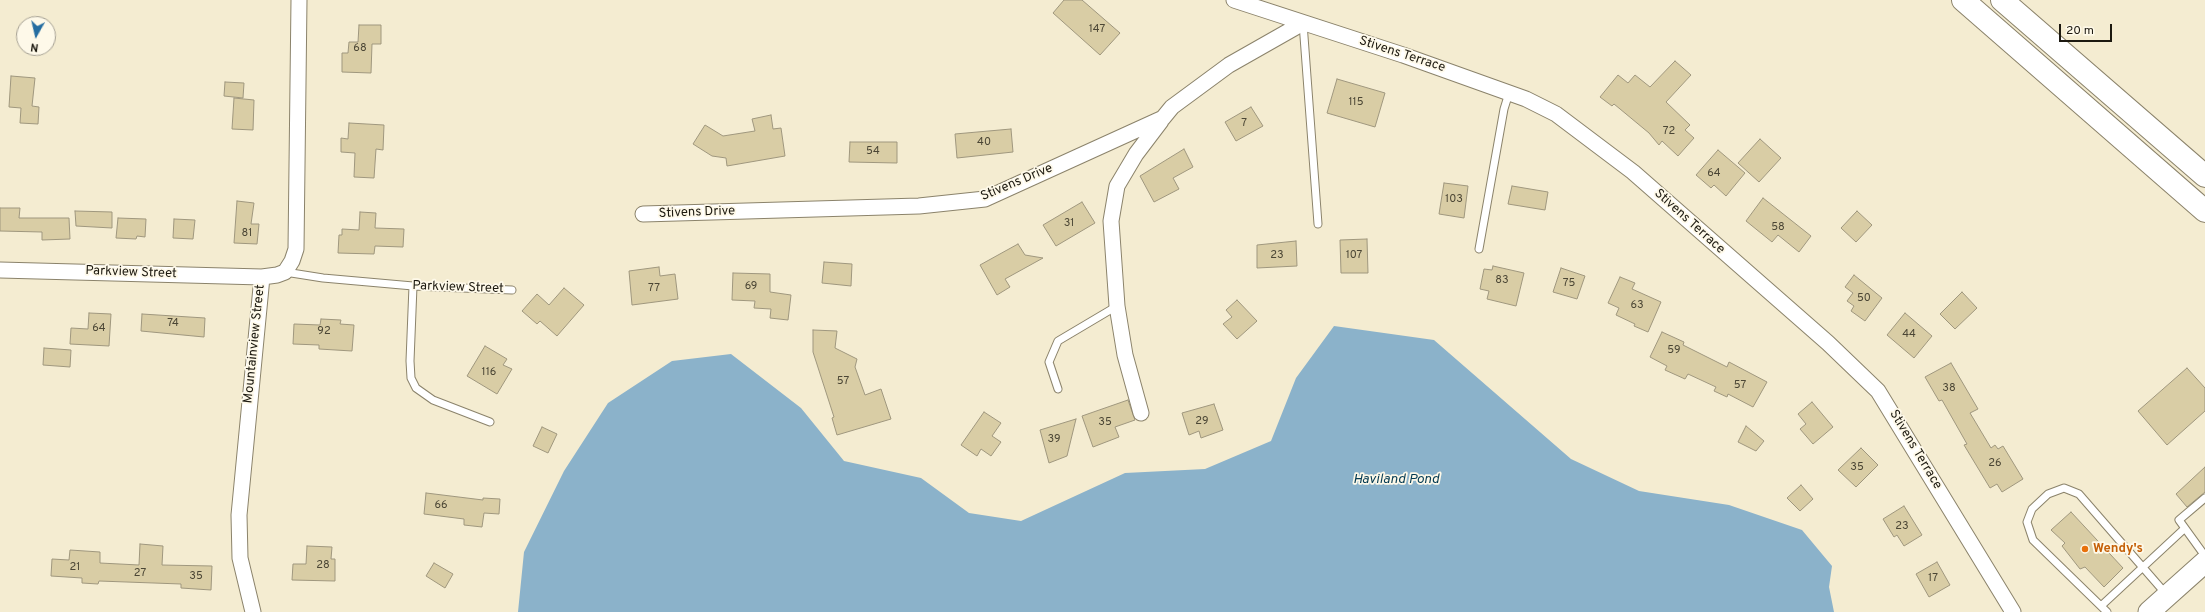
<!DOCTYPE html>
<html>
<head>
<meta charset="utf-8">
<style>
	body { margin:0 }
	#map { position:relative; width:2205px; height:612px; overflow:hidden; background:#f4ecd1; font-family:Overpass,sans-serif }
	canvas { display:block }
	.north { position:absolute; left:16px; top:16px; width:40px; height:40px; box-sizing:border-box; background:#fef9e9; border:1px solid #a49f92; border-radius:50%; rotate:188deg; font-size:11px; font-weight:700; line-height:16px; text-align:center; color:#1c1910 }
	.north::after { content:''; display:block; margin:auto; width:14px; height:18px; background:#256da1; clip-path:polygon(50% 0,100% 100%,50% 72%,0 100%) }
	.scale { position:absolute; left:2059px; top:24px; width:53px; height:18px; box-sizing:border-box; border:2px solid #1c1910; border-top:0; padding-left:5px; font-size:12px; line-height:14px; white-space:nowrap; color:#1c1910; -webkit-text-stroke:3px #fef9e9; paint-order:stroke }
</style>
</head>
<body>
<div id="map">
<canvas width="2205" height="612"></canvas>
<div class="north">N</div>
<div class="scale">20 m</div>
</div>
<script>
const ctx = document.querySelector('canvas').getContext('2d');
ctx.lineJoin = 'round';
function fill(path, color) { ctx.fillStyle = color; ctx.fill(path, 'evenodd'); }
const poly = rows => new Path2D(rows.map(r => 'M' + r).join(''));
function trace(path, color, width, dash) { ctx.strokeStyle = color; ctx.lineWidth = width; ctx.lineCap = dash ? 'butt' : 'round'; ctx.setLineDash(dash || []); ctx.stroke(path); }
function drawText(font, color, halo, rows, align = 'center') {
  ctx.font = font + ' Overpass,sans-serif'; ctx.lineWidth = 3.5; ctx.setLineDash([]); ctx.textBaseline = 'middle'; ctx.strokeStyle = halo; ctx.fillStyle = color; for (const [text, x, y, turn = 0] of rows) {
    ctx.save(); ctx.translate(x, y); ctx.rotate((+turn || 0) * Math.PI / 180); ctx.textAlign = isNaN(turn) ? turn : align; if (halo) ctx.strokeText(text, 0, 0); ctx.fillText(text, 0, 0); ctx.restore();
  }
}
fill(poly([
	[1334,326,1434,340,1571,459,1639,491,1729,505,1802,530,1832,566,1829,587,1834,612,518,612,524,552,564,471,608,403,672,361,731,354,801,408,844,461,921,478,969,513,1021,521,1125,473,1205,469,1271,441,1296,378]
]), '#8bb2ca');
const building = poly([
	[1064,0,1082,0,1120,33,1100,55,1053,13,1064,0],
	[359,25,381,25,381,44,372,44,371,73,342,72,342,53,348,53,349,42,358,42,359,25],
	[1675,61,1691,75,1666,102,1690,125,1685,130,1694,138,1678,156,1662,141,1659,145,1649,133,1614,104,1612,106,1600,97,1618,75,1628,83,1635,75,1650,87,1675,61],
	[11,76,35,78,32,106,39,107,38,124,20,123,21,108,9,107,11,76],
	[1337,79,1385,93,1375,127,1327,113,1337,79],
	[225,82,244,83,243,98,224,96,225,82],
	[234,98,254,100,253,130,232,129,234,98],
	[1251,107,1263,126,1236,141,1225,122,1251,107],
	[771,115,773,129,781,128,785,156,727,166,726,158,712,156,693,144,705,125,723,136,755,131,752,119,771,115],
	[349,123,384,125,383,150,376,149,374,178,354,177,355,153,341,152,341,138,348,139,349,123],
	[1011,129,1013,152,957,158,955,134,1011,129],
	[1760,139,1781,158,1759,182,1738,163,1760,139],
	[850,142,897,142,897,163,849,162,850,142],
	[1184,149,1193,167,1173,178,1179,189,1154,202,1140,176,1184,149],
	[1718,150,1745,173,1726,196,1714,185,1711,188,1696,175,1718,150],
	[1444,183,1468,186,1464,218,1439,214,1444,183],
	[1512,186,1548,192,1545,210,1508,204,1512,186],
	[1763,198,1811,236,1799,252,1778,235,1772,242,1746,221,1763,198],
	[237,201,254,203,251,224,259,224,257,244,234,243,237,201],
	[1082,202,1095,223,1056,246,1043,225,1082,202],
	[0,208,20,208,19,218,69,218,70,239,42,240,42,232,0,231,0,208],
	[75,211,112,212,112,228,76,226,75,211],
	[1857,211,1872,225,1856,242,1841,228,1857,211],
	[360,212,376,213,375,228,404,229,403,247,375,246,374,254,338,253,339,235,342,235,342,229,359,230,360,212],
	[118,218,146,219,145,237,137,236,136,239,116,238,118,218],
	[174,219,195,220,193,239,173,238,174,219],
	[1367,239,1368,273,1341,273,1340,240,1367,239],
	[1296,241,1297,266,1257,268,1257,245,1296,241],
	[1018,244,1025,255,1043,258,1005,279,1010,287,997,295,980,265,1018,244],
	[824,262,852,264,851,286,822,283,824,262],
	[1493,266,1524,273,1516,306,1487,299,1489,291,1480,289,1484,269,1492,270,1493,266],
	[659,267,660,276,675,274,678,299,632,305,629,271,659,267],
	[1561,268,1585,276,1577,299,1553,292,1561,268],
	[733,273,770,274,770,292,791,295,788,320,770,318,771,309,754,308,755,301,732,300,733,273],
	[1854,275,1882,298,1865,321,1851,311,1854,306,1847,301,1853,293,1845,287,1854,275],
	[1620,277,1635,283,1632,289,1661,302,1648,332,1634,326,1635,324,1616,315,1619,308,1608,303,1620,277],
	[564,288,584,305,557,336,540,321,537,324,522,311,537,294,549,305,564,288],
	[1962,292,1977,308,1955,329,1940,314,1962,292],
	[1237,300,1257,321,1237,339,1223,324,1232,317,1226,310,1237,300],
	[89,313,111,314,109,346,70,344,71,328,88,329,89,313],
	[1905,313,1932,336,1914,358,1887,335,1905,313],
	[142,314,205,318,204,337,141,331,142,314],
	[321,319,341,320,340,324,354,325,352,351,319,349,319,345,293,344,294,324,320,325,321,319],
	[813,330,837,331,835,348,857,359,855,367,865,395,881,389,891,419,837,435,832,418,834,417,813,352,813,330],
	[1662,332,1684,342,1683,345,1727,367,1729,362,1767,382,1753,407,1728,394,1727,397,1714,391,1716,387,1688,374,1685,379,1665,370,1667,366,1650,357,1662,332],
	[485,346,507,359,503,365,512,369,497,394,467,376,485,346],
	[44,348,71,350,70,367,43,365,44,348],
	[1951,363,1978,409,1970,413,1991,448,1995,445,1998,449,2003,446,2023,479,2002,492,1997,484,1990,488,1964,445,1967,444,1942,400,1939,401,1925,377,1951,363],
	[2187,368,2205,388,2205,411,2167,445,2138,411,2187,368],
	[1128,400,1135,420,1115,427,1119,437,1093,447,1082,416,1128,400],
	[1812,402,1833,427,1813,444,1800,429,1806,424,1798,414,1812,402],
	[1214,404,1223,430,1201,438,1199,431,1189,435,1182,413,1214,404],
	[984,412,1001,423,992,436,1001,442,991,456,981,449,977,456,961,445,984,412],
	[1076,419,1067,456,1049,463,1040,430,1076,419],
	[1746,426,1764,441,1756,451,1738,442,1746,426],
	[542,427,557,434,548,453,533,446,542,427],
	[1861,448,1878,465,1856,487,1838,470,1861,448],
	[2205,467,2205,492,2187,507,2176,494,2205,467],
	[1801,485,1813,499,1800,511,1787,498,1801,485],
	[426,493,483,500,483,498,500,499,499,514,484,513,482,527,464,525,464,519,424,514,426,493],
	[1904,506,1922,535,1904,546,1897,535,1894,537,1883,519,1904,506],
	[2071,512,2123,568,2104,587,2085,567,2080,569,2062,546,2065,543,2051,530,2071,512],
	[140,544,163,546,162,565,212,566,211,590,181,588,181,584,99,581,98,584,82,583,82,578,51,576,52,559,69,560,70,550,100,552,100,563,139,565,140,544],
	[307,546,332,547,331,559,335,559,335,581,292,580,293,564,306,564,307,546],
	[1937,562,1950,585,1929,597,1916,574,1937,562],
	[434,563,453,574,445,588,426,576,434,563]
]);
fill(building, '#d9cda5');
trace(building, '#9f977e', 1);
const service = poly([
	[1303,23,1318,224],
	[1479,249,1504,109,1509,93],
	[285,272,323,278,413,286,512,290],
	[413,286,410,361,411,378,416,388,433,400,490,422],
	[1058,389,1049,362,1058,341,1117,306],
	[2205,498,2179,520,2205,556],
	[2101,606,2184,529],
	[2107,612,2033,540,2027,522,2032,509,2048,494,2064,488,2079,494,2166,594]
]);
const minor = poly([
	[1234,0,1403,55,1526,99,1556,114,1633,172,1828,343,1878,391,2013,612],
	[643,214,919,206,985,199,1163,118,1172,107,1229,65,1303,23],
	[0,270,262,277,277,275,285,272,292,261,296,249,299,0],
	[1141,413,1125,355,1117,306,1111,221,1117,186,1136,154,1161,121],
	[253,612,240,558,239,515,262,277]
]);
const secondary = poly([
	[2149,612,2205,562]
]);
const motorway = poly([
	[1963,0,2205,211],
	[2002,0,2205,176]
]);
trace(service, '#8b836b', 9);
trace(minor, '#8b836b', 17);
trace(secondary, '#8b836b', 23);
trace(motorway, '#8b836b', 24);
trace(service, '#fff', 7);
trace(minor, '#fff', 15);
trace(secondary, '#fff', 21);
trace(motorway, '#fff', 22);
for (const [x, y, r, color] of [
	[2085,549,4,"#e8710a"]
]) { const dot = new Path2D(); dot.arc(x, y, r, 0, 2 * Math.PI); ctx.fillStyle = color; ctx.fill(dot); trace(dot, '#fef9e9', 1.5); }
drawText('11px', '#4b4635', null, [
	["147",1097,30],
	["68",360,49],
	["115",1356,103],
	["7",1244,124],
	["72",1669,132],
	["40",984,143],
	["54",873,152],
	["64",1714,174],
	["103",1454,200],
	["31",1069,224],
	["58",1778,228],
	["81",247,234],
	["23",1277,256],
	["107",1354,256],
	["83",1502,281],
	["75",1569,284],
	["69",751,287],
	["77",654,289],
	["50",1864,299],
	["63",1637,306],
	["74",173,324],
	["64",99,329],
	["92",324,332],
	["44",1909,335],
	["59",1674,351],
	["116",489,373],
	["57",843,382],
	["57",1740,386],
	["38",1949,389],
	["29",1202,422],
	["35",1105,423],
	["39",1054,440],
	["26",1995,464],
	["35",1857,468],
	["66",441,506],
	["23",1902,527],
	["28",323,566],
	["21",75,568],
	["27",140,574],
	["35",196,577],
	["17",1933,579]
]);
drawText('13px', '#1c1910', '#fef9e9', [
	["Stivens Terrace",1402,55,18],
	["Stivens Drive",1017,183,-23],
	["Stivens Drive",697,213,-2],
	["Stivens Terrace",1689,222,42],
	["Parkview Street",131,273,2],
	["Parkview Street",458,288,2],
	["Mountainview Street",255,344,-84],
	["Stivens Terrace",1915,450,59]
]);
drawText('bold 13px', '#c56008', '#fef9e9', [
	["Wendy's",2093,549]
], 'left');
drawText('italic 14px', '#053b53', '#fef9e9', [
	["Haviland Pond",1396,480]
]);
</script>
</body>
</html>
